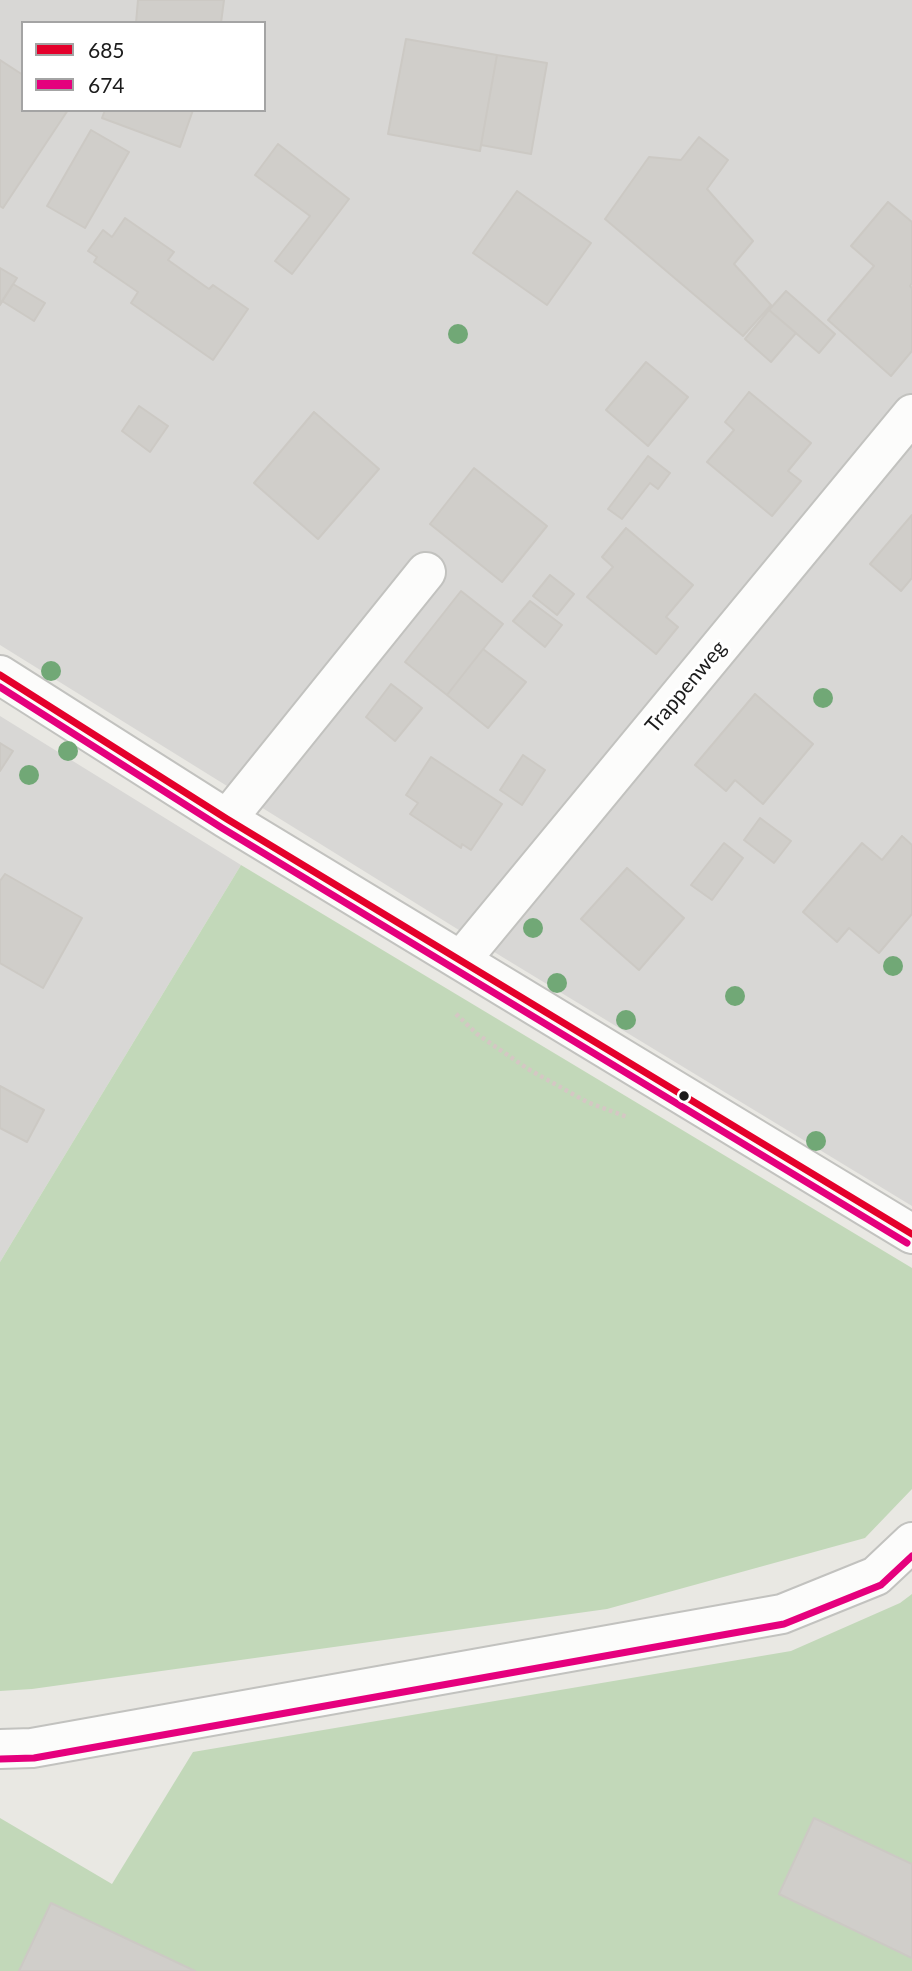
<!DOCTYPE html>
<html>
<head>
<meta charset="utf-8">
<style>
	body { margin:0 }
	#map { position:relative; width:912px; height:1971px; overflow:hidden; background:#e9e8e3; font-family:Lato,sans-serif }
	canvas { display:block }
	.legend { position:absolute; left:21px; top:21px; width:245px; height:91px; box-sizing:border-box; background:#fff; border:2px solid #a4a4a4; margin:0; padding:9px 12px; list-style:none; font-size:21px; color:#1b1b1b }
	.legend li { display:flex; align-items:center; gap:14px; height:35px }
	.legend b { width:35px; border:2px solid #a4a4a4 }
</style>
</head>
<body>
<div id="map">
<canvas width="912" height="1971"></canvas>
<ul class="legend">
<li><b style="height:9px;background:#e4002b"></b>685</li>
<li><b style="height:9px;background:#e5007d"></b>674</li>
</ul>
</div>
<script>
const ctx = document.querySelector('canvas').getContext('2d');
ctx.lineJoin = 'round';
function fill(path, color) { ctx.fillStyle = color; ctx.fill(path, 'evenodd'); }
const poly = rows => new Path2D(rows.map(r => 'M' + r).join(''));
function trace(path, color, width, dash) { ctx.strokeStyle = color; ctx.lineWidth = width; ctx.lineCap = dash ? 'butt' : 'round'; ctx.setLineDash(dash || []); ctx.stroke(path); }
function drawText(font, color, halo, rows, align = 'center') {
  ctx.font = font + ' Lato,sans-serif'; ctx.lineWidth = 6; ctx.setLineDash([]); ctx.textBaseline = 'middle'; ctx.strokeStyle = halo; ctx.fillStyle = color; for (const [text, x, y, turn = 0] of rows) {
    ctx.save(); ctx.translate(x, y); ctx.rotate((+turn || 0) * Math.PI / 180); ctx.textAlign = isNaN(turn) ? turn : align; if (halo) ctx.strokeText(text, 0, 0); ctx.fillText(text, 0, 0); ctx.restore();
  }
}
fill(poly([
	[0,0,912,0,912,1206,504,958,0,645],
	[23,23,264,23,264,110,23,110],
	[0,716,241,865,0,1262]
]), '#d8d7d5');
fill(poly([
	[241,865,912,1268,912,1489,865,1538,607,1609,32,1689,0,1691,0,1262],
	[912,1594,912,1971,0,1971,0,1818,112,1884,193,1752,791,1651,900,1603]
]), '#c2d8b9');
const building = poly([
	[138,0,224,0,221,23,136,23,138,0],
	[406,39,497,55,480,151,388,134,406,39],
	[497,55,547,63,531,154,481,145,497,55],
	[0,60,23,75,23,110,68,110,3,208,0,206,0,60],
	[105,110,193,110,180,147,102,118,105,110],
	[91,130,129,152,85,228,47,206,91,130],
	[699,137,728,160,707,189,753,241,734,264,771,305,743,336,605,219,649,157,681,160,699,137],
	[278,144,349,199,292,274,275,261,310,216,255,175,278,144],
	[517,191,591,243,547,305,473,253,517,191],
	[888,202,912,222,912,283,910,286,912,288,912,351,891,376,828,320,874,266,851,246,888,202],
	[125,218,174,252,168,260,209,289,213,285,248,309,213,360,131,303,138,292,94,262,97,257,88,251,103,230,112,237,125,218],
	[0,268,17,278,0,305,0,268],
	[13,284,45,303,34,321,2,301,13,284],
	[786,291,835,334,819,353,769,310,786,291],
	[769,310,796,333,771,362,745,339,769,310],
	[646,362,688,397,648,446,606,410,646,362],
	[749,392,811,443,788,471,801,481,772,516,707,462,734,430,725,422,749,392],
	[139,406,168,426,150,452,122,431,139,406],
	[314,412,379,469,318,539,254,483,314,412],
	[648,456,670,473,658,489,650,483,622,519,608,509,648,456],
	[474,468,547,526,502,582,430,524,474,468],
	[912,515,912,578,901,591,870,564,912,515],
	[626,528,693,585,666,617,678,627,656,654,587,597,613,567,602,557,626,528],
	[550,575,574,594,557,615,533,596,550,575],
	[461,591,503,624,447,695,405,662,461,591],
	[530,601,562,625,545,647,513,621,530,601],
	[483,649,526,682,488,728,447,695,483,649],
	[391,684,422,708,395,741,366,717,391,684],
	[755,694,813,744,763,804,735,780,726,791,695,765,755,694],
	[0,743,13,751,0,771,0,743],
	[523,755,545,770,522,805,500,790,523,755],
	[431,757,502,804,471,850,462,844,461,848,410,814,418,803,406,795,431,757],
	[760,818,791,841,774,863,744,840,760,818],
	[902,836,912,845,912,914,879,953,849,928,837,942,803,912,862,843,882,860,902,836],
	[724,843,743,858,712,900,691,885,724,843],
	[627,868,684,918,639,970,581,919,627,868],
	[5,874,82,918,43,988,0,963,0,881,5,874],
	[0,1086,44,1110,27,1142,0,1128,0,1086],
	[814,1818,912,1864,912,1958,779,1894,814,1818],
	[51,1903,195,1971,19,1971,51,1903]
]);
fill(building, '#d0ceca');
trace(building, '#ccc9c4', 2);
const minor = poly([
	[0,675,227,819,912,1234],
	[227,819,426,572],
	[461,960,912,414],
	[0,1749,32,1748,782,1614,876,1576,912,1542]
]);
trace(minor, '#c2c2bf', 42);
trace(poly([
	[456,1014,477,1034,528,1069,587,1102,627,1117]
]), '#d5c7c4', 4.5, [3.5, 3.5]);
trace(minor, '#fcfcfb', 38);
trace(poly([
	[0,675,227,819,912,1234]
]), '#e4002b', 7);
trace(poly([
	[0,687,222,828,907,1243],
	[0,1759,34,1758,784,1624,881,1585,912,1556]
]), '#e5007d', 7);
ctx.fillStyle = '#71a876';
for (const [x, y] of [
	[458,334],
	[51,671],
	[823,698],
	[68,751],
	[29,775],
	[533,928],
	[893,966],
	[557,983],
	[735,996],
	[626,1020],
	[816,1141]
]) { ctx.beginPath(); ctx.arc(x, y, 10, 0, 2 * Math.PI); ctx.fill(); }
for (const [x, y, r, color] of [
	[684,1096,6,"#1b1b1b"]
]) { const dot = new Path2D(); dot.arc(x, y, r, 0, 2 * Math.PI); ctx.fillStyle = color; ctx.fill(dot); trace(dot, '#fff', 2.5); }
drawText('21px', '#1b1b1b', '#fff', [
	["Trappenweg",686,687,-50]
]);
</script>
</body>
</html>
